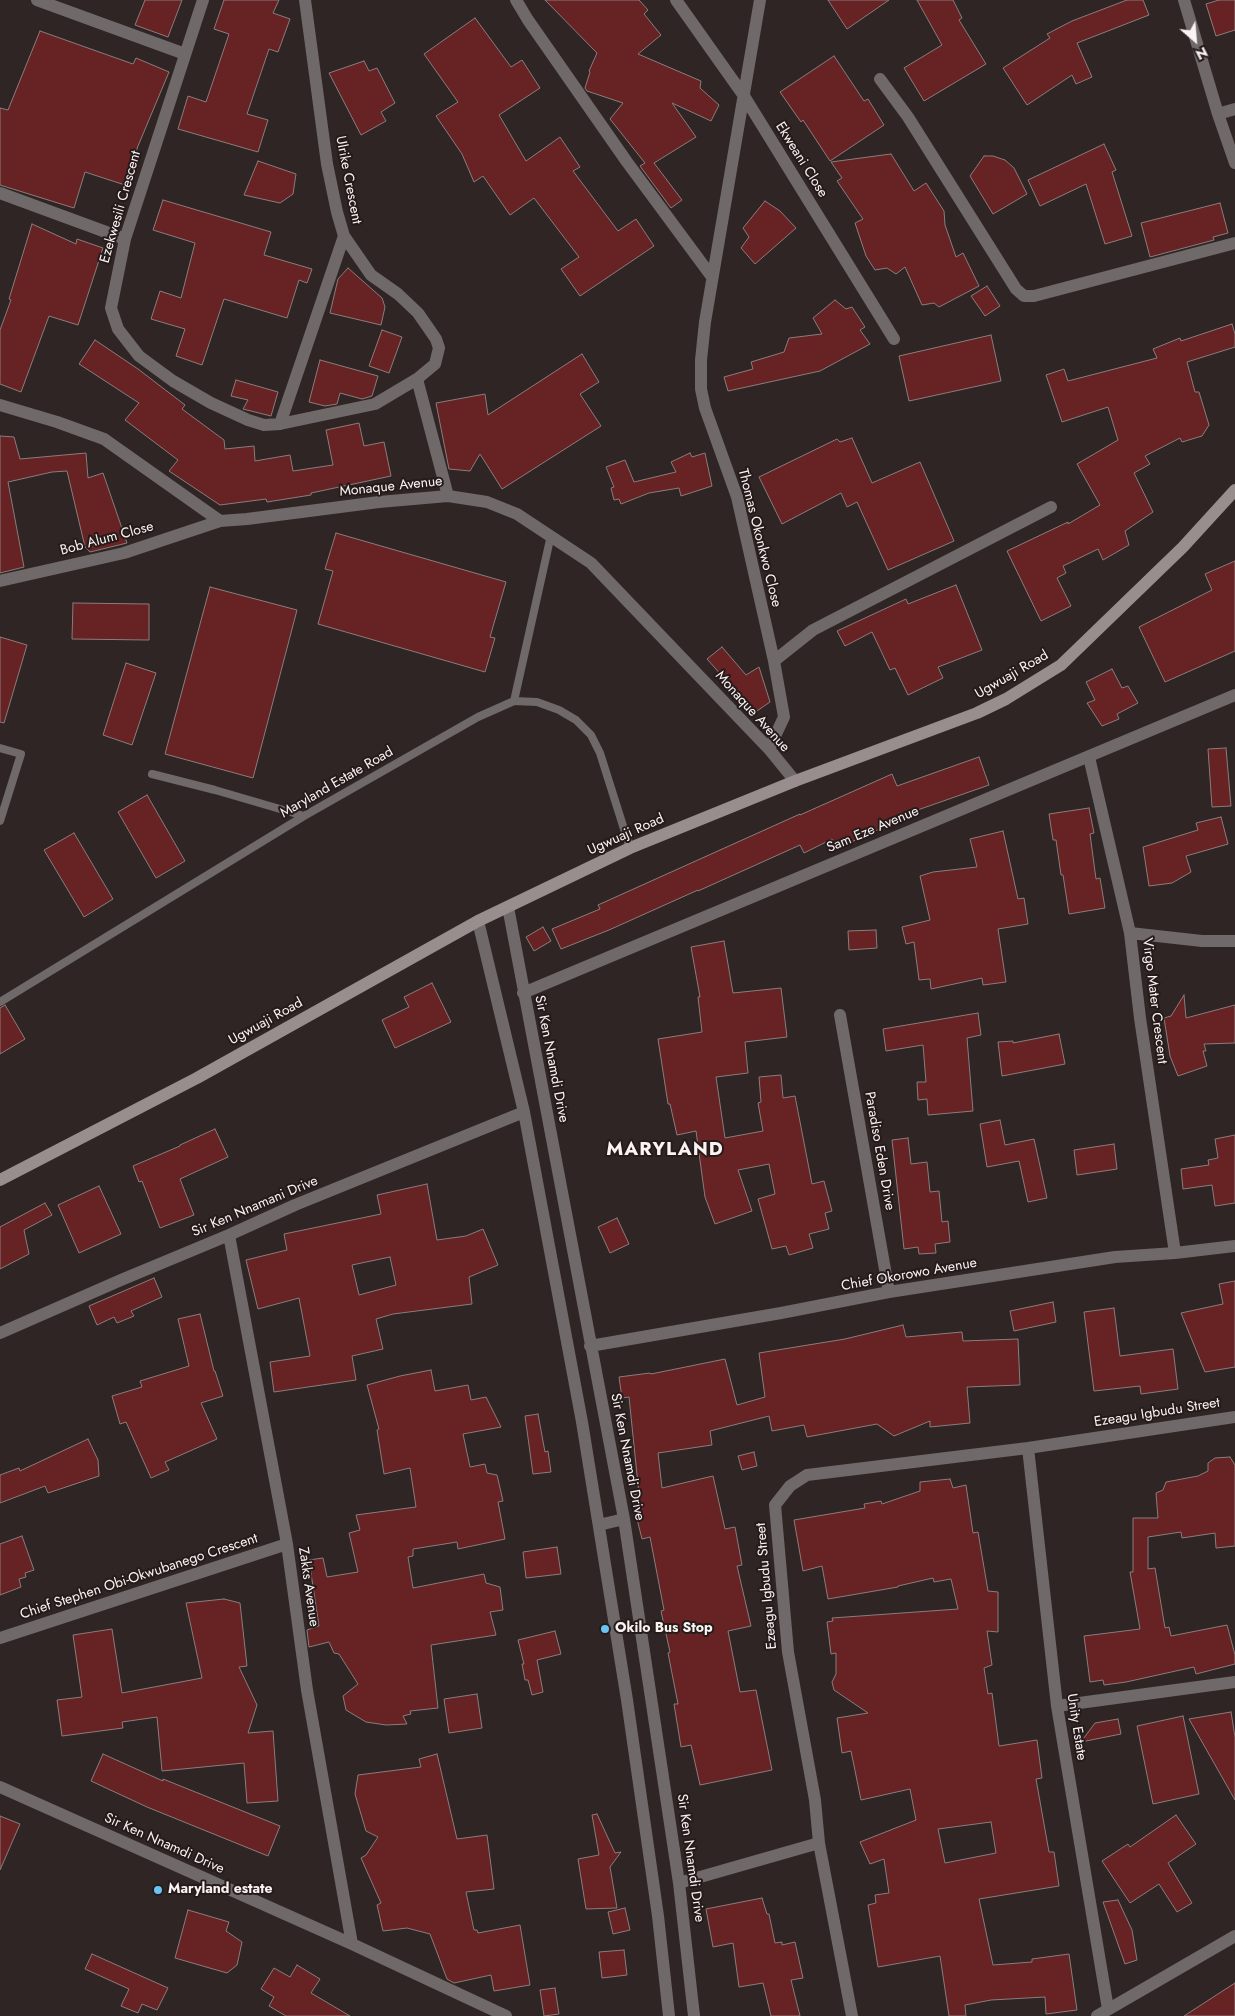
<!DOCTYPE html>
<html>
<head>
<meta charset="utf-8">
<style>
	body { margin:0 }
	#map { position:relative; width:1235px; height:2016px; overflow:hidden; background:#2f2524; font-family:Jost,sans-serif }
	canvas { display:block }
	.north { position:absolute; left:1170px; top:15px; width:50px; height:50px; -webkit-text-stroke:4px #251b1b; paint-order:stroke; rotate:153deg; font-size:14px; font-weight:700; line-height:20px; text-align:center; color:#faf3f2 }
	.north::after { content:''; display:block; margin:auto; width:18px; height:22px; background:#faf3f2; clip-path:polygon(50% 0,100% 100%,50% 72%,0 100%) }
</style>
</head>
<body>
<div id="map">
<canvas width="1235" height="2016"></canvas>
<div class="north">N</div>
</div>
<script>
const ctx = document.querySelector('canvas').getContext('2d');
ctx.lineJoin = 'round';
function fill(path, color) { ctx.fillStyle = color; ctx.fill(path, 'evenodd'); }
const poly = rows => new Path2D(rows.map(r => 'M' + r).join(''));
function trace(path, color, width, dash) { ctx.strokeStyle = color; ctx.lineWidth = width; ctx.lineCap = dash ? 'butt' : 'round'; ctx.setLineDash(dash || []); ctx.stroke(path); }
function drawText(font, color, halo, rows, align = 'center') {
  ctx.font = font + ' Jost,sans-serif'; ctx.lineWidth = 4; ctx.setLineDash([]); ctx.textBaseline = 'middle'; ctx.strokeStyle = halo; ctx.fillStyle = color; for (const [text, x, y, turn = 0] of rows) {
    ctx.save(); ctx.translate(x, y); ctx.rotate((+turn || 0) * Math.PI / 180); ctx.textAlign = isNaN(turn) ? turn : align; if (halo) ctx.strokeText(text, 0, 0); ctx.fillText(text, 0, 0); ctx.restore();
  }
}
const building = poly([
	[145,0,182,0,168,37,135,25,145,0],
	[224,0,279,0,273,13,290,19,278,52,269,49,247,114,268,120,258,152,178,129,188,96,206,102,229,34,214,29,224,0],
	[545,0,639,0,648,10,644,14,661,35,638,54,701,81,700,88,719,105,711,121,672,103,696,137,654,163,682,200,671,208,640,166,645,163,610,119,623,103,587,91,585,88,590,72,589,71,597,53,545,0],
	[828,0,889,0,847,29,828,0],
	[917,0,953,0,962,18,959,20,986,64,924,101,904,68,942,45,917,0],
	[1127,0,1143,0,1149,15,1077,43,1092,77,1076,84,1072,75,1027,105,1003,68,1050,38,1047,34,1072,21,1127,0],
	[1219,0,1235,0,1235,30,1216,36,1206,4,1219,0],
	[475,18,511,67,522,60,540,88,499,115,526,161,560,137,580,167,573,171,618,231,636,219,654,246,580,296,561,269,579,257,534,198,510,215,483,176,474,182,462,154,436,116,458,102,424,54,475,18],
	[40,31,133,64,136,58,169,72,138,146,125,185,85,172,74,208,0,185,0,108,8,110,40,31],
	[834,56,864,101,868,99,884,125,830,161,803,120,801,122,780,92,834,56],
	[364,61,369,71,377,68,395,103,381,112,386,121,361,135,329,73,364,61],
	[1104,144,1116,170,1112,172,1132,236,1105,244,1086,184,1040,206,1028,180,1104,144],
	[891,154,914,191,926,183,944,211,945,225,956,257,963,253,979,286,939,307,934,303,922,305,905,267,896,274,887,268,875,270,866,256,855,223,863,219,837,181,842,178,831,162,891,154],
	[984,156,993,156,1005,160,1014,168,1027,194,993,214,970,176,984,156],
	[258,161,296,174,293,194,280,203,244,195,258,161],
	[163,200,271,232,264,255,312,269,307,283,299,280,287,318,224,299,202,365,176,356,185,329,151,319,160,291,181,298,195,243,153,230,163,200],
	[765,201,780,211,796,228,755,264,741,248,749,237,743,228,765,201],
	[1220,203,1228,233,1213,237,1214,240,1150,257,1141,223,1220,203],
	[32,224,76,244,77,239,103,248,78,325,49,316,21,392,0,384,0,330,11,300,9,299,32,224],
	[348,268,382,298,385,307,381,325,330,313,338,279,348,268],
	[987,286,1000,306,985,316,971,296,987,286],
	[835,300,846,309,852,307,865,327,860,330,870,344,820,371,728,391,724,377,753,369,751,362,784,352,789,338,822,334,813,318,835,300],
	[1232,324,1235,334,1235,347,1187,362,1195,392,1199,392,1209,425,1202,436,1182,442,1180,438,1145,456,1150,464,1134,473,1153,512,1125,531,1129,545,1103,560,1098,549,1063,566,1066,573,1057,578,1071,606,1041,621,1007,551,1068,522,1068,524,1100,505,1077,464,1118,440,1108,407,1062,422,1046,375,1064,369,1068,381,1157,358,1153,349,1180,338,1181,341,1232,324],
	[382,330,402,337,389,373,369,366,382,330],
	[991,335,1001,381,909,401,899,356,991,335],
	[95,340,138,369,185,405,182,409,224,440,225,449,254,446,255,461,290,455,293,471,333,465,326,430,359,423,364,446,384,442,391,476,311,493,311,495,267,502,266,499,220,505,169,471,178,460,125,420,139,403,79,364,95,340],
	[582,354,599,382,580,394,601,426,502,489,480,454,470,471,449,469,436,403,485,394,488,415,582,354],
	[320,360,378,376,372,396,362,399,340,393,337,404,325,406,309,402,320,360],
	[236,380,278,392,271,416,243,409,248,400,231,396,236,380],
	[0,436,14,437,20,459,86,453,88,478,103,473,127,543,90,552,85,547,67,471,52,472,8,482,24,567,0,573,0,436],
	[852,438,872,483,920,462,954,541,888,570,857,502,847,507,841,493,782,524,759,477,837,439,840,442,852,438],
	[690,453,692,457,705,453,712,486,681,496,679,488,649,493,621,504,619,499,614,500,611,488,614,487,606,467,625,460,634,482,676,472,671,462,690,453],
	[336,533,506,582,490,637,495,638,485,672,318,624,333,571,325,569,336,533],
	[1235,561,1235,651,1165,682,1139,627,1212,590,1205,574,1235,561],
	[956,585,982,650,938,667,943,678,908,695,895,668,890,670,872,632,845,646,837,631,906,599,908,604,956,585],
	[210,587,297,610,253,778,165,754,210,587],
	[73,603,149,604,149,640,72,639,73,603],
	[0,637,27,645,4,723,0,722,0,637],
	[722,647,746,675,759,667,770,702,751,715,731,686,707,659,722,647],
	[126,663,156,673,132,745,103,735,126,663],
	[1112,669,1122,688,1128,686,1138,703,1117,714,1119,719,1102,726,1087,703,1095,700,1086,682,1112,669],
	[1226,748,1231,806,1212,807,1208,749,1226,748],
	[979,757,989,785,909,813,910,815,836,849,832,839,804,853,800,845,698,891,698,890,609,930,561,949,552,929,600,909,598,905,800,814,800,815,892,774,897,786,979,757],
	[147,795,185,861,156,878,118,812,147,795],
	[1089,808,1094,833,1090,834,1096,879,1100,878,1105,908,1069,914,1063,875,1061,875,1056,840,1053,840,1049,814,1089,808],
	[1221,817,1228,844,1186,856,1191,872,1172,883,1149,886,1143,847,1198,830,1196,823,1221,817],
	[1003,831,1018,899,1024,898,1028,924,998,929,1006,982,983,985,982,978,931,989,930,979,919,980,914,942,906,944,902,927,930,920,920,876,933,872,977,867,970,839,1003,831],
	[74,833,113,899,84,917,44,850,74,833],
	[543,927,551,941,534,951,526,937,543,927],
	[876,930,877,948,849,950,848,931,876,930],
	[724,941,733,993,781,988,787,1037,745,1042,748,1073,716,1077,725,1138,763,1131,758,1103,761,1102,759,1077,781,1075,783,1098,795,1096,812,1184,824,1181,832,1211,825,1213,829,1229,809,1234,813,1248,789,1255,786,1246,772,1249,758,1199,775,1194,769,1164,738,1170,752,1211,715,1224,705,1197,696,1131,677,1135,670,1104,668,1104,658,1039,702,1032,698,997,700,997,691,947,724,941],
	[432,983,451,1022,395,1048,382,1020,409,1007,404,997,432,983],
	[1184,995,1186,1018,1235,1005,1235,1043,1204,1044,1206,1051,1203,1051,1207,1066,1178,1076,1170,1056,1164,1018,1171,1016,1184,995],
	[5,1005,25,1039,0,1054,0,1008,5,1005],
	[978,1013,981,1035,967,1038,973,1111,928,1115,927,1099,918,1100,917,1082,926,1082,923,1045,886,1051,883,1029,978,1013],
	[1059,1034,1065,1064,1002,1076,998,1042,1013,1041,1013,1043,1059,1034],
	[1000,1120,1005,1145,1034,1139,1047,1198,1028,1202,1019,1161,987,1167,980,1124,1000,1120],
	[215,1129,228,1157,180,1179,194,1215,160,1228,142,1181,139,1182,133,1166,180,1146,180,1145,215,1129],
	[1235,1135,1235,1203,1215,1206,1212,1185,1183,1189,1181,1169,1209,1165,1208,1160,1218,1158,1215,1139,1235,1135],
	[908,1138,911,1164,927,1162,930,1192,939,1191,942,1222,948,1221,950,1242,935,1244,936,1253,919,1254,918,1247,904,1249,892,1140,908,1138],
	[1114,1144,1117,1169,1077,1175,1074,1150,1114,1144],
	[427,1184,437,1240,466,1236,483,1229,498,1265,469,1277,472,1304,393,1314,376,1319,383,1349,352,1356,356,1380,274,1392,270,1362,310,1356,299,1298,258,1309,246,1260,287,1250,284,1234,381,1214,377,1195,427,1184],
	[390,1257,396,1285,359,1295,352,1265,390,1257],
	[99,1186,121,1234,79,1253,58,1205,99,1186],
	[45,1203,52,1215,24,1230,29,1254,0,1269,0,1227,45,1203],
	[617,1218,629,1244,610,1253,598,1227,617,1218],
	[154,1278,162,1297,131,1311,134,1316,117,1323,114,1317,97,1325,89,1306,154,1278],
	[1235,1281,1235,1367,1205,1372,1181,1313,1223,1304,1219,1284,1235,1281],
	[1053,1302,1056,1322,1014,1331,1010,1311,1053,1302],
	[1114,1308,1120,1356,1173,1349,1178,1389,1141,1394,1140,1386,1094,1391,1084,1312,1114,1308],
	[200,1314,214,1371,215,1371,223,1396,201,1403,217,1439,165,1462,169,1470,151,1478,126,1422,120,1424,112,1396,142,1387,140,1381,189,1366,178,1319,200,1314],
	[903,1325,906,1337,962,1332,963,1341,1018,1339,1020,1385,967,1387,970,1423,930,1427,930,1421,894,1436,877,1424,807,1437,804,1425,772,1431,769,1416,710,1431,712,1445,658,1453,662,1488,713,1476,725,1529,735,1527,742,1565,737,1566,751,1626,728,1631,740,1692,756,1690,772,1770,700,1785,691,1745,681,1747,674,1704,678,1704,668,1653,670,1652,661,1611,664,1610,650,1537,642,1539,631,1495,639,1494,629,1397,622,1398,619,1377,650,1373,651,1374,725,1359,737,1405,765,1397,759,1353,845,1339,903,1325],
	[431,1370,435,1391,468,1385,471,1400,486,1397,501,1427,463,1434,470,1467,485,1464,487,1473,497,1475,503,1501,498,1502,505,1539,458,1549,457,1542,413,1549,413,1556,408,1557,413,1588,484,1574,486,1583,500,1587,503,1610,490,1612,496,1635,431,1645,438,1708,410,1711,411,1714,403,1716,407,1724,386,1725,366,1722,346,1710,343,1696,358,1684,339,1654,334,1653,329,1642,309,1647,307,1630,319,1626,309,1560,323,1558,327,1577,358,1572,349,1533,360,1530,356,1515,416,1507,410,1468,384,1474,377,1430,379,1429,367,1385,400,1376,431,1370],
	[538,1414,545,1452,548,1451,551,1472,533,1474,525,1416,538,1414],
	[88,1439,98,1460,99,1476,48,1493,45,1486,0,1503,0,1475,19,1468,20,1471,88,1439],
	[754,1452,757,1466,742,1470,738,1456,754,1452],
	[1230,1457,1235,1465,1235,1546,1216,1548,1215,1533,1182,1538,1181,1532,1148,1537,1148,1569,1155,1568,1165,1628,1169,1627,1171,1636,1227,1625,1235,1655,1235,1664,1196,1674,1194,1667,1126,1682,1104,1685,1103,1680,1090,1682,1084,1636,1140,1629,1130,1572,1133,1572,1133,1518,1158,1518,1156,1493,1163,1490,1166,1482,1198,1476,1208,1471,1208,1463,1215,1458,1230,1457],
	[950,1479,953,1488,966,1485,973,1533,978,1532,988,1591,998,1592,998,1632,987,1631,992,1665,984,1668,988,1694,992,1693,999,1746,1037,1740,1042,1778,1036,1779,1049,1852,1054,1852,1059,1886,979,1899,993,1965,1032,1962,1032,1959,1069,1954,1077,2010,1046,2014,1045,1997,991,2000,965,2005,966,2016,949,2016,940,1956,878,1967,868,1905,876,1903,875,1895,889,1893,884,1859,870,1864,860,1842,916,1820,910,1789,861,1800,851,1751,842,1753,837,1718,868,1713,834,1690,832,1682,836,1674,836,1653,831,1654,827,1622,833,1621,832,1618,958,1609,951,1579,934,1582,933,1578,898,1586,898,1587,828,1599,822,1566,803,1571,794,1520,865,1508,864,1504,881,1501,882,1504,920,1491,920,1482,950,1479],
	[991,1822,996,1853,945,1863,938,1829,991,1822],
	[22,1536,34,1570,25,1573,26,1577,19,1579,21,1587,0,1595,0,1544,22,1536],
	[557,1547,561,1574,526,1578,523,1552,557,1547],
	[224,1599,240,1603,247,1666,239,1667,257,1705,248,1733,273,1731,278,1801,247,1803,244,1763,162,1771,157,1717,122,1722,123,1728,62,1736,57,1700,82,1697,73,1635,112,1629,122,1693,202,1678,186,1603,224,1599],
	[555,1631,561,1654,537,1660,543,1692,532,1695,528,1680,525,1680,522,1664,524,1664,518,1640,555,1631],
	[477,1694,482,1728,449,1733,444,1699,477,1694],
	[1231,1712,1235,1737,1235,1800,1189,1719,1231,1712],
	[1183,1716,1199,1794,1153,1804,1137,1726,1183,1716],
	[1118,1719,1121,1734,1081,1742,1095,1723,1118,1719],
	[103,1754,163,1781,163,1779,280,1826,268,1856,147,1807,91,1781,103,1754],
	[437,1754,457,1839,487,1835,494,1889,466,1892,474,1930,477,1930,478,1933,520,1925,530,1985,494,1991,491,1975,454,1983,447,1979,430,1934,407,1928,383,1931,377,1905,381,1903,361,1858,366,1855,378,1837,366,1831,355,1794,358,1775,421,1767,419,1759,437,1754],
	[597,1814,615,1853,621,1852,610,1867,617,1908,586,1909,578,1859,599,1855,592,1815,597,1814],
	[1176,1815,1196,1844,1168,1863,1192,1903,1177,1912,1159,1884,1130,1903,1102,1861,1128,1844,1130,1847,1176,1815],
	[0,1816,20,1824,0,1870,0,1816],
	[762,1898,767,1914,769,1914,775,1943,782,1942,782,1945,795,1942,803,1978,791,1980,800,2016,771,2016,763,1983,739,1987,733,1943,713,1947,706,1909,762,1898],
	[1118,1900,1132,1930,1137,1960,1125,1964,1103,1902,1118,1900],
	[625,1908,630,1930,613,1934,608,1912,625,1908],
	[188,1910,229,1922,226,1931,242,1942,237,1965,227,1973,175,1958,188,1910],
	[624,1950,627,1975,602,1978,599,1952,624,1950],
	[92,1954,168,1988,157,2010,142,2004,138,2013,121,2006,129,1989,85,1969,92,1954],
	[297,1965,320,1979,311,1993,350,2016,286,2016,269,2006,274,1997,261,1989,274,1968,290,1977,297,1965],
	[1235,1983,1235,2016,1184,2016,1235,1983],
	[555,1988,559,2014,544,2016,540,1990,555,1988]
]);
fill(building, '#672224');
trace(building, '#8a7d7d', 1);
trace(poly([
	[514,701,551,535],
	[0,748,21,754,0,821],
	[152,774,215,790,304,816],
	[0,1002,304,816,478,717,514,701,537,702,559,710,576,720,591,735,600,753,630,848]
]), '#6f6969', 8);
trace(poly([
	[37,0,185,54],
	[203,0,125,239,111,308,118,329,139,356,173,381,211,403,248,420,264,425,280,424,375,404,417,379],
	[305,0,327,164,337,212,344,236,371,275,398,294,418,313,436,339,439,348,435,364,417,379,448,496],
	[516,0,528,20,627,162,712,277],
	[676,0,744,96,894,339],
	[760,0,705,322,701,360,701,389,705,408,737,497,774,661,784,717,769,749],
	[1184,0,1218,114,1235,163],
	[880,79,908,117,1016,289,1024,296,1034,296,1235,243],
	[1218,114,1235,109],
	[0,193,125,239],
	[0,405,57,422,104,439,220,521,247,519,379,502,448,496,487,502,517,514,591,563,769,749,795,781],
	[280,424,344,236],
	[0,581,124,553,220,521],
	[774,661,813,630,1051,507],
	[1089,757,1130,933,1140,1018,1175,1253],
	[508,907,624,1519,679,1883,694,2016],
	[478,921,524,1112,582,1422,627,1700,658,1916,669,2016],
	[1130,933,1202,941,1235,941],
	[523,993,1235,695],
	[840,1015,889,1292],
	[229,1235,287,1544,307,1690,352,1944],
	[0,1333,121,1280,229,1235,295,1205,524,1112],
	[590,1346,781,1313,889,1292,1115,1257,1175,1253,1235,1246],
	[1028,1448,1057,1706,1108,2009],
	[599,1525,624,1519],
	[0,1638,287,1544],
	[1057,1706,1235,1682],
	[0,1787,352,1944,506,2016],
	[679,1883,819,1843],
	[852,2016,819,1843,815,1800,788,1652,775,1505,790,1486,807,1475,1028,1448,1235,1417],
	[1097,2016,1235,1936]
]), '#6f6969', 12);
trace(poly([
	[0,1180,197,1078,478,921,630,848,795,781,977,713,1006,699,1061,665,1183,547,1235,490]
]), '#978e8d', 12);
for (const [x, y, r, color] of [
	[605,1629,5,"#68c4f0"],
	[158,1890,5,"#68c4f0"]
]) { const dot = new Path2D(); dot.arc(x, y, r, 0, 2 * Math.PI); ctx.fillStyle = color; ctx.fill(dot); trace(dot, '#251b1b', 2); }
drawText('14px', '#faf3f2', '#251b1b', [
	["Ekweani Close",801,160,58],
	["Ulrike Crescent",348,180,79],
	["Ezekwesili Crescent",121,207,-74],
	["Monaque Avenue",391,487,-6],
	["Thomas Okonkwo Close",759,538,76],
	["Bob Alum Close",107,539,-15],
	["Ugwuaji Road",1012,675,-30],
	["Monaque Avenue",752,712,48],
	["Maryland Estate Road",337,783,-30],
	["Sam Eze Avenue",873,830,-23],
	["Ugwuaji Road",626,835,-24],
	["Virgo Mater Crescent",1154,1001,83],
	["Ugwuaji Road",266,1022,-29],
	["Sir Ken Nnamdi Drive",551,1059,79],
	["Paradiso Eden Drive",879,1151,80],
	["Sir Ken Nnamani Drive",255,1207,-23],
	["Chief Okorowo Avenue",909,1275,-10],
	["Ezeagu Igbudu Street",1157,1413,-9],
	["Sir Ken Nnamdi Drive",627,1457,79],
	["Chief Stephen Obi-Okwubanego Crescent",139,1577,-18],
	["Ezeagu Igbudu Street",767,1586,-95],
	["Zakks Avenue",308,1587,82],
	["Unity Estate",1076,1727,81],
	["Sir Ken Nnamdi Drive",164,1844,24],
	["Sir Ken Nnamdi Drive",690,1858,82]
]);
drawText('bold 14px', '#faf3f2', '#251b1b', [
	["Okilo Bus Stop",615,1629],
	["Maryland estate",168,1890]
], 'left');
ctx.letterSpacing = '1px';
drawText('bold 19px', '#faf3f2', '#251b1b', [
	["MARYLAND",665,1150]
]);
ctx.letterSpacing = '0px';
</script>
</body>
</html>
